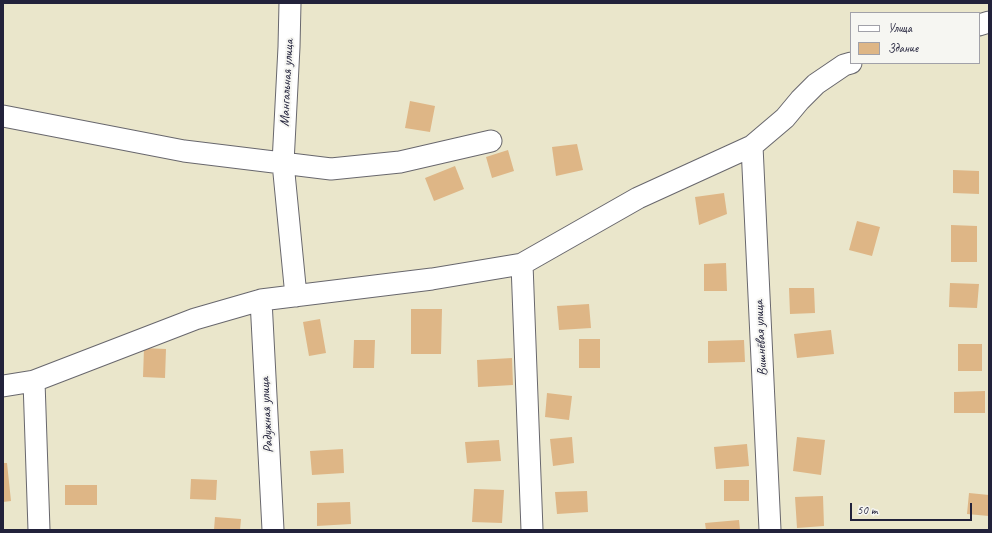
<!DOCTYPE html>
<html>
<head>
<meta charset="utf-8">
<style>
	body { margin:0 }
	#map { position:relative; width:992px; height:533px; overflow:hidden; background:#eae6cb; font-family:Caveat,sans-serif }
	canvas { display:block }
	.frame { position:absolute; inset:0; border:4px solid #22223b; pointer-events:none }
	.legend { position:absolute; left:850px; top:12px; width:130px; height:52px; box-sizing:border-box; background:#f6f6f2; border:1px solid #a1a1a9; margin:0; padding:5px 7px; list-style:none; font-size:12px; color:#22223b }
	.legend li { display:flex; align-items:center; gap:8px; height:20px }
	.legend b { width:20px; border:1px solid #a1a1a9 }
	.scale { position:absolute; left:850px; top:503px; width:122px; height:18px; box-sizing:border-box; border:2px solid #22223b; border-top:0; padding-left:5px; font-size:12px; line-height:14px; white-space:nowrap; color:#22223b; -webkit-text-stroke:3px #f6f6f2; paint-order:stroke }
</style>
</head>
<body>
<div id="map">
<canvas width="992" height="533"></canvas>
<div class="frame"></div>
<ul class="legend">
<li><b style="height:5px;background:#fff"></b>Улица</li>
<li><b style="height:11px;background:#deb686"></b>Здание</li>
</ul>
<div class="scale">50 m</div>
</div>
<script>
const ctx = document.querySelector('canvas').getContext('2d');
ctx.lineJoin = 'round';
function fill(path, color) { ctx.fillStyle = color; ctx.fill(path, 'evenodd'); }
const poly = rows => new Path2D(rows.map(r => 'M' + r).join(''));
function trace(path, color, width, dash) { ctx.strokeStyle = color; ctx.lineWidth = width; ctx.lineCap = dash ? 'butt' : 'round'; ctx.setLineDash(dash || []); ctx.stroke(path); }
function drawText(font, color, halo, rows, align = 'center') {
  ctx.font = font + ' Caveat,sans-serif'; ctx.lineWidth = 4; ctx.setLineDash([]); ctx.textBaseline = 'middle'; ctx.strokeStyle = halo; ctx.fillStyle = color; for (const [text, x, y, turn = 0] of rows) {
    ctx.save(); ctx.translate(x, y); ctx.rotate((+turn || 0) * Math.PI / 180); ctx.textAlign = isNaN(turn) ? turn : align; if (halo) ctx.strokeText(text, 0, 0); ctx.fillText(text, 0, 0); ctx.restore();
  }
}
fill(poly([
	[410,101,435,106,430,132,405,128],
	[577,144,583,170,556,176,552,147],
	[508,150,514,171,492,178,486,157],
	[455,166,464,189,434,201,425,178],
	[953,170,979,171,979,194,953,193],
	[724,193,727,214,699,225,695,197],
	[857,221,880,227,872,256,849,250],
	[951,225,977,226,977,262,951,262],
	[726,263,727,291,704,291,704,264],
	[950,283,979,284,977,308,949,307],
	[789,288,814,288,815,313,790,314],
	[589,304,591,328,559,330,557,306],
	[411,309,442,309,441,354,411,354],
	[320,319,326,353,309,356,303,322],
	[831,330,834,354,797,358,794,334],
	[579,339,600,339,600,368,579,368],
	[354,340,375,340,374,368,353,368],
	[744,340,745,362,708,363,708,341],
	[958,344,982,344,982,371,958,371],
	[144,348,166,349,165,378,143,377],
	[512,358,513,385,478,387,477,360],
	[985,391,985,413,954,413,954,392],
	[547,393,572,396,569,420,545,417],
	[572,437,574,463,553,466,550,439],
	[797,437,825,440,821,475,793,471],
	[499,440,501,461,467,463,465,442],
	[747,444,749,466,716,469,714,447],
	[343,449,344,473,312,475,310,451],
	[3,463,7,463,11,501,3,502],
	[191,479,217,480,216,500,190,499],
	[724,480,749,480,749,501,724,501],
	[65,485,97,485,97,505,65,505],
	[474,489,504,490,502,523,472,522],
	[587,491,588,512,557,514,555,492],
	[969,493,989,495,989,516,967,514],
	[823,496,824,526,797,528,795,497],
	[350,502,351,524,317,526,317,503],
	[215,517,241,519,240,530,214,530],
	[739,520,740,530,706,530,705,523]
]), '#deb686');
const minor = poly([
	[290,3,289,47,283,163,296,296],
	[979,25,989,22],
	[3,116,184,151,331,169,400,162,491,141],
	[752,146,770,530],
	[522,264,532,530],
	[261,300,273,530],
	[34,381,39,530],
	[3,386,34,381,195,319,261,300,432,279,522,264,638,198,752,146,785,118,800,100,816,84,844,65,851,63]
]);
trace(minor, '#68676d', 23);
trace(minor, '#fff', 21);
drawText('14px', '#22223b', '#f6f6f2', [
	["Мангальная улица",287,83,-87],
	["Вишнёвая улица",761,338,-93],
	["Радужная улица",267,415,-93]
]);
</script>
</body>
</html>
